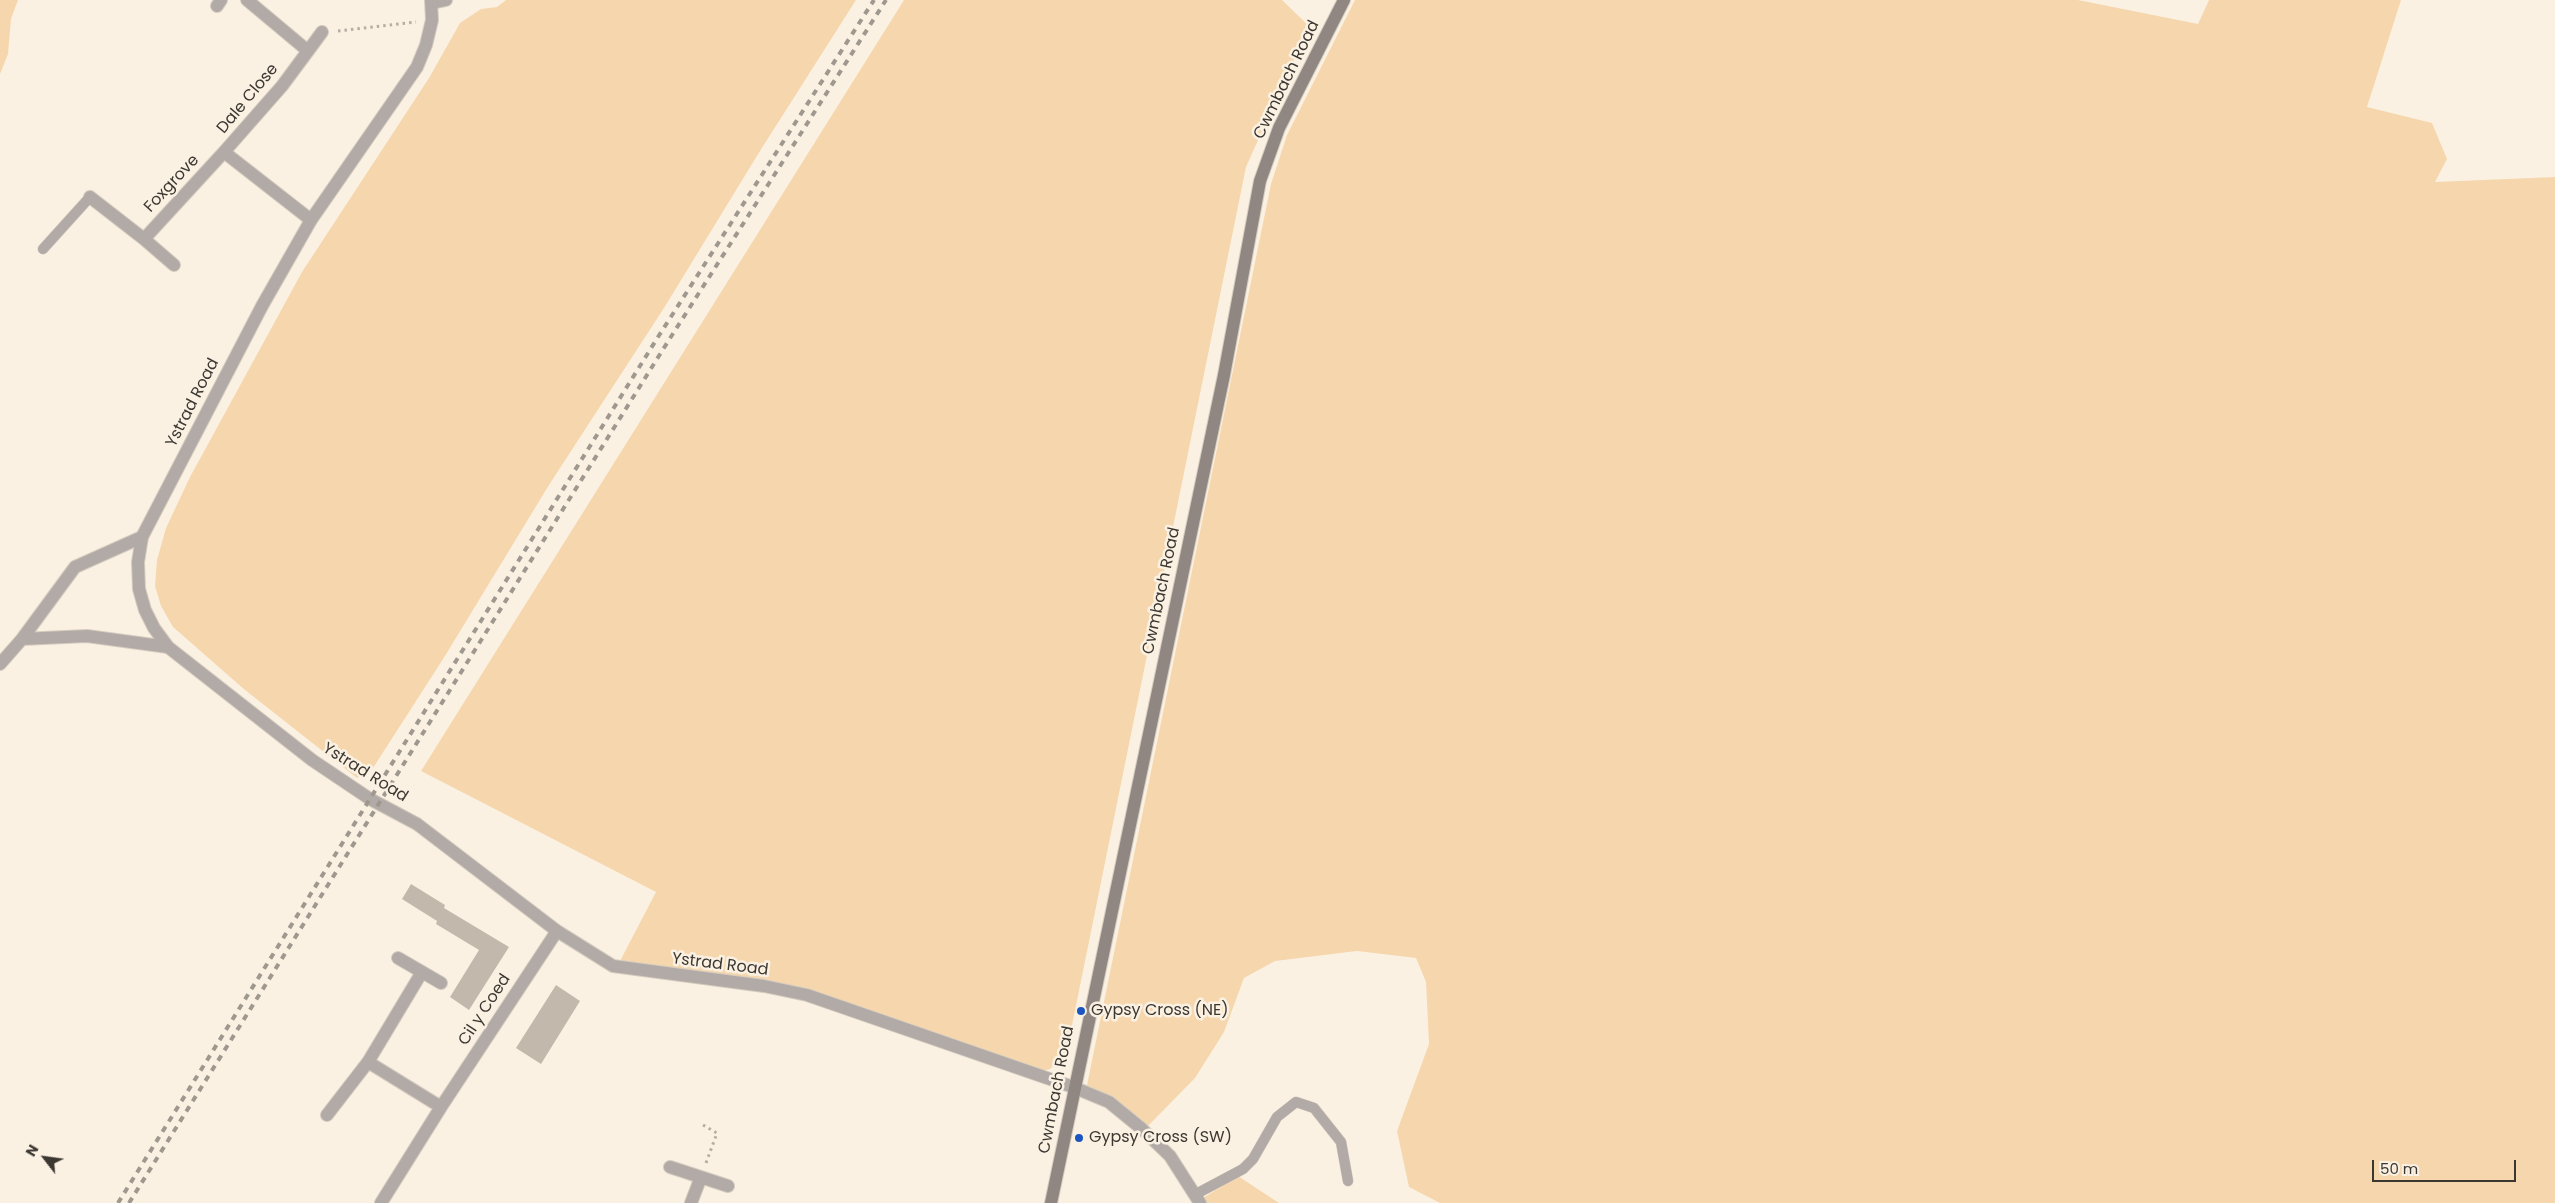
<!DOCTYPE html>
<html>
<head>
<meta charset="utf-8">
<style>
	body { margin:0 }
	#map { position:relative; width:2555px; height:1203px; overflow:hidden; background:#fbf1e3; font-family:Poppins,sans-serif }
	canvas { display:block }
	.north { position:absolute; left:20px; top:1133px; width:50px; height:50px; -webkit-text-stroke:4px #fbf1e3; paint-order:stroke; rotate:300deg; font-size:14px; font-weight:700; line-height:20px; text-align:center; color:#3b3731 }
	.north::after { content:''; display:block; margin:auto; width:18px; height:22px; background:#3b3731; clip-path:polygon(50% 0,100% 100%,50% 72%,0 100%) }
	.scale { position:absolute; left:2372px; top:1160px; width:144px; height:22px; box-sizing:border-box; border:2px solid #3b3731; border-top:0; padding-left:6px; font-size:15px; line-height:18px; white-space:nowrap; color:#3b3731; -webkit-text-stroke:4px #fbf1e3; paint-order:stroke }
</style>
</head>
<body>
<div id="map">
<canvas width="2555" height="1203"></canvas>
<div class="north">N</div>
<div class="scale">50 m</div>
</div>
<script>
const ctx = document.querySelector('canvas').getContext('2d');
ctx.lineJoin = 'round';
function fill(path, color) { ctx.fillStyle = color; ctx.fill(path, 'evenodd'); }
const poly = rows => new Path2D(rows.map(r => 'M' + r).join(''));
function trace(path, color, width, dash) { ctx.strokeStyle = color; ctx.lineWidth = width; ctx.lineCap = dash ? 'butt' : 'round'; ctx.setLineDash(dash || []); ctx.stroke(path); }
function drawText(font, color, halo, rows, align = 'center') {
  ctx.font = font + ' Poppins,sans-serif'; ctx.lineWidth = 5; ctx.setLineDash([]); ctx.textBaseline = 'middle'; ctx.strokeStyle = halo; ctx.fillStyle = color; for (const [text, x, y, turn = 0] of rows) {
    ctx.save(); ctx.translate(x, y); ctx.rotate((+turn || 0) * Math.PI / 180); ctx.textAlign = isNaN(turn) ? turn : align; if (halo) ctx.strokeText(text, 0, 0); ctx.fillText(text, 0, 0); ctx.restore();
  }
}
fill(poly([
	[0,0,18,0,11,19,8,54,0,74],
	[506,0,856,0,760,151,664,308,549,485,445,656,373,768,357,778,245,690,173,627,161,606,155,586,157,560,166,528,190,477,302,272,429,78,460,23,481,9,497,7],
	[904,0,1282,0,1309,26,1246,167,1066,1055,1050,1069,1043,1071,807,992,620,961,656,892,421,771],
	[1355,0,2078,0,2198,24,2209,0,2401,0,2367,107,2432,123,2447,159,2435,182,2555,177,2555,1203,1440,1203,1409,1187,1397,1131,1429,1044,1426,982,1416,958,1357,951,1275,961,1244,978,1224,1032,1195,1078,1147,1127,1087,1085,1271,184,1287,135],
	[1238,1176,1279,1203,1206,1203,1203,1198]
]), '#f6d7ad');
fill(poly([
	[411,884,445,905,444,908,509,947,469,1010,450,997,479,950,436,924,437,921,402,899],
	[556,985,580,1001,541,1064,516,1048]
]), '#c2b9ac');
const service = poly([
	[43,249,90,197],
	[1196,1194,1243,1169,1253,1159,1277,1117,1296,1102,1314,1108,1341,1142,1348,1181]
]);
const minor = poly([
	[247,0,308,51,282,86,224,152,311,220],
	[432,3,446,0],
	[217,6,221,0],
	[308,51,322,32],
	[90,197,144,239,174,265],
	[144,239,224,152],
	[22,639,87,636,168,647],
	[0,664,22,639,75,567,142,537],
	[398,958,441,983],
	[368,1062,441,1107],
	[1073,1087,1109,1102,1142,1129,1170,1156,1200,1203],
	[327,1115,368,1062,422,972],
	[670,1167,728,1186],
	[381,1203,441,1107,557,931],
	[691,1203,701,1177]
]);
const tertiary = poly([
	[431,0,432,20,426,45,417,67,311,220,262,306,142,537,138,562,139,589,145,610,154,628,168,647,312,760,370,799,417,824,557,931,613,966,764,986,807,995,1073,1087]
]);
const secondary = poly([
	[1051,1203,1224,375,1260,181,1279,128,1344,0]
]);
trace(service, '#d5ccbf', 11);
trace(minor, '#d5ccbf', 14);
trace(tertiary, '#d5ccbf', 14);
trace(secondary, '#d5ccbf', 14);
trace(poly([
	[338,31,416,22],
	[703,1125,717,1133,706,1163]
]), '#b6aea3', 3, [2.5, 4]);
trace(service, '#b1aaa6', 10);
trace(minor, '#b1aaa6', 12);
trace(tertiary, '#b1aaa6', 12);
trace(secondary, '#918782', 12);
trace(poly([
	[118,1203,658,337,874,0],
	[129,1203,667,343,886,0]
]), '#9f988e', 4, [6, 6]);
for (const [x, y, r, color] of [
	[1081,1011,5,"#1a55c1"],
	[1079,1138,5,"#1a55c1"]
]) { const dot = new Path2D(); dot.arc(x, y, r, 0, 2 * Math.PI); ctx.fillStyle = color; ctx.fill(dot); trace(dot, '#fbf1e3', 2); }
drawText('16px', '#3b3731', '#fbf1e3', [
	["Cwmbach Road",1287,80,-64],
	["Dale Close",248,99,-50],
	["Foxgrove",172,184,-47],
	["Ystrad Road",193,403,-63],
	["Cwmbach Road",1162,591,-78],
	["Ystrad Road",365,773,32],
	["Ystrad Road",720,965,7],
	["Cil y Coed",485,1010,-57],
	["Cwmbach Road",1057,1090,-79]
]);
drawText('16px', '#3b3731', '#fbf1e3', [
	["Gypsy Cross (NE)",1091,1011],
	["Gypsy Cross (SW)",1089,1138]
], 'left');
</script>
</body>
</html>
